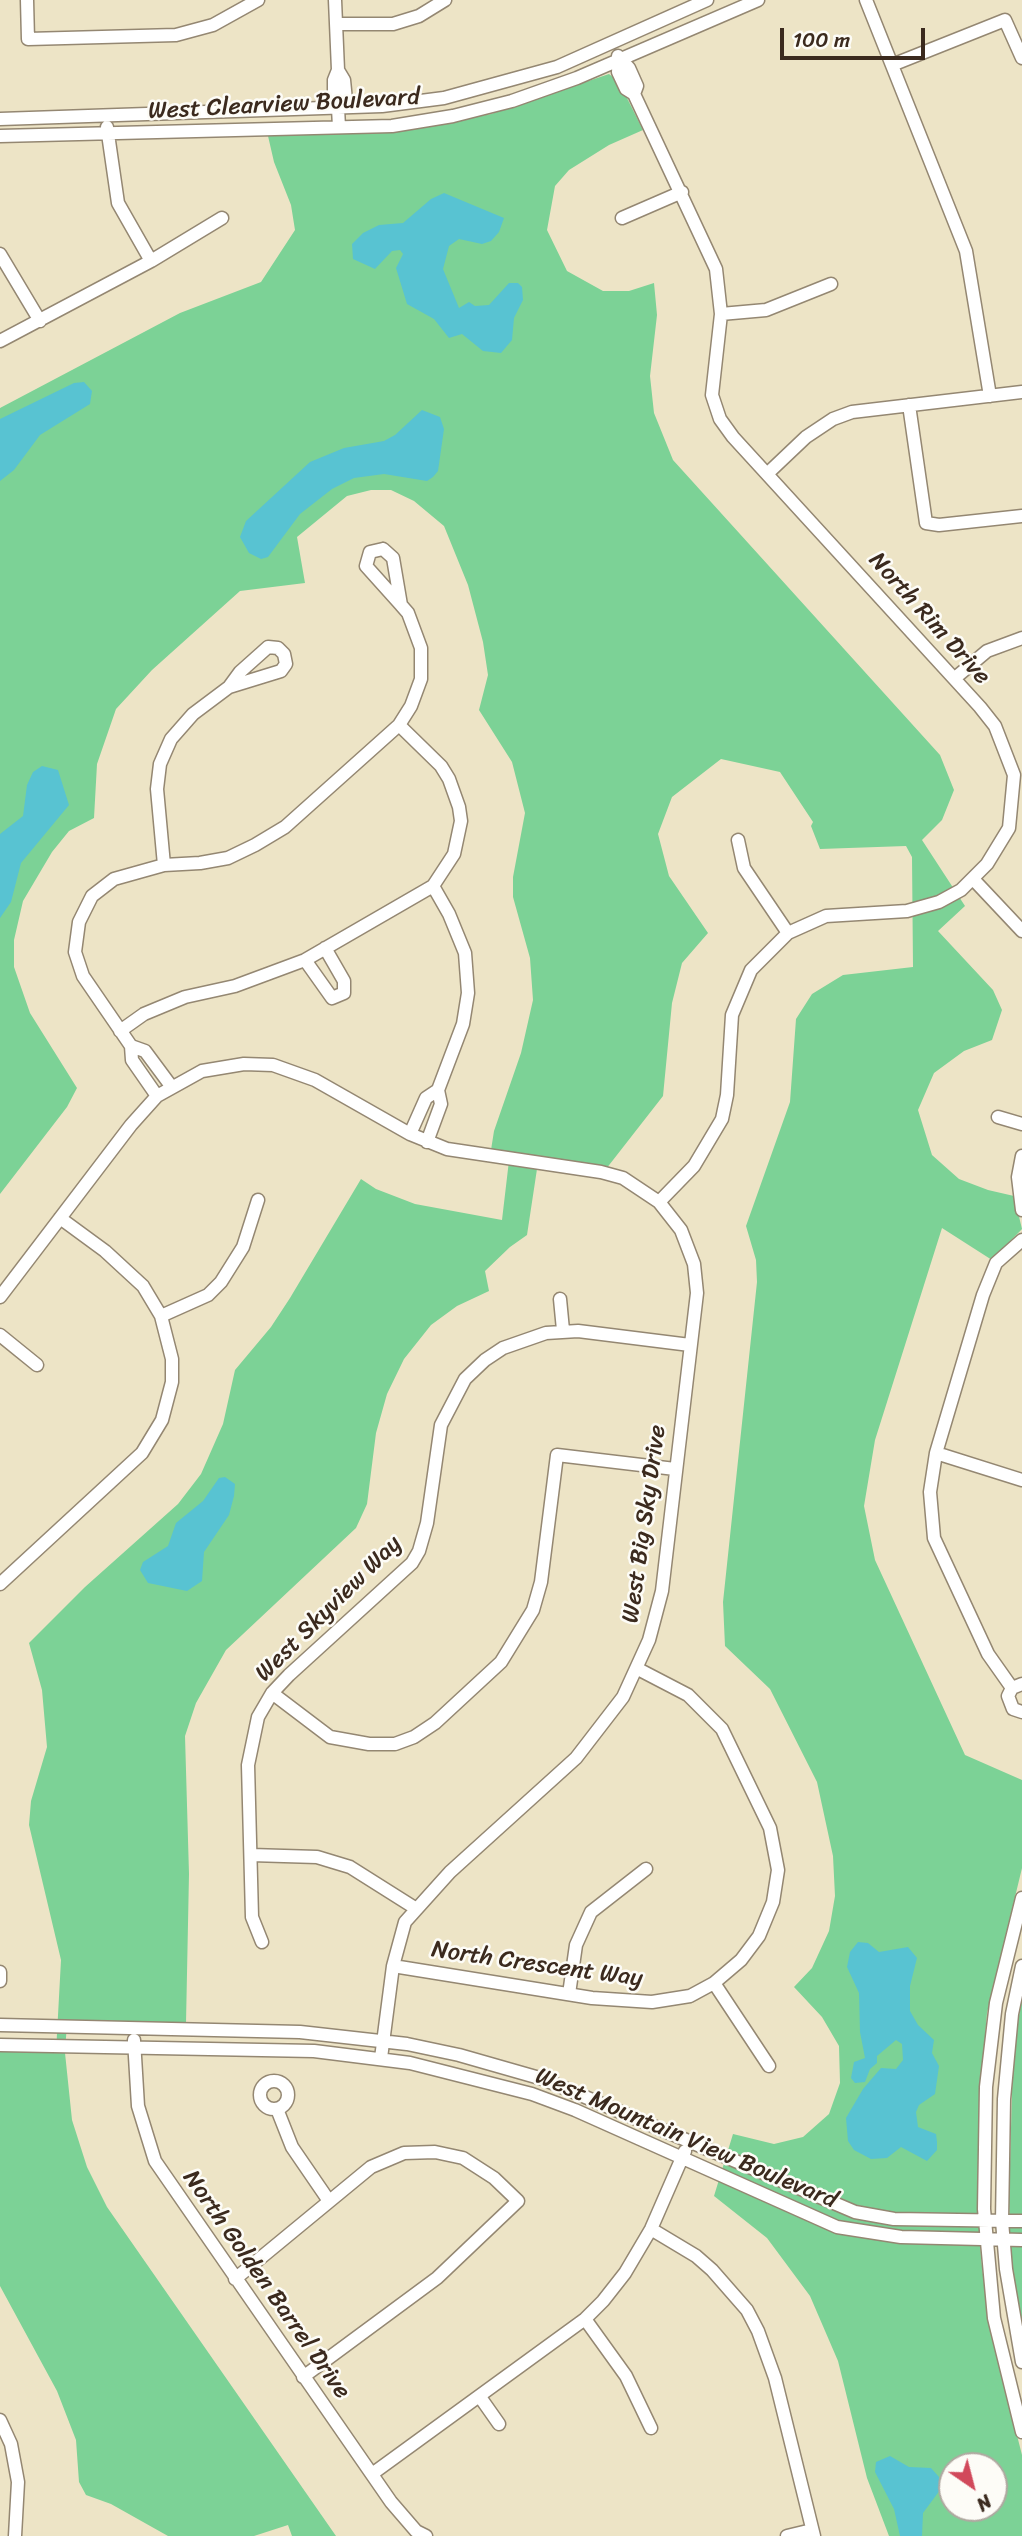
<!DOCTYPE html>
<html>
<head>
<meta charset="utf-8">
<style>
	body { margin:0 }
	#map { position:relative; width:1022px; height:2536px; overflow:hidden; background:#ede4c6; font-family:Sriracha,sans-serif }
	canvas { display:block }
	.north { position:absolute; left:938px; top:2452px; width:70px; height:70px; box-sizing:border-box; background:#fdfcf7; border:2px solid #afa8a0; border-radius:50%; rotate:145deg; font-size:19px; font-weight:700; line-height:28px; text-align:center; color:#3b2a1e }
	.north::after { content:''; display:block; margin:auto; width:24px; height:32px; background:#d1495b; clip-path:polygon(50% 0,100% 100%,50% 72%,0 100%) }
	.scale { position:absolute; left:780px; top:28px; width:145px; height:32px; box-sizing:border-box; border:4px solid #3b2a1e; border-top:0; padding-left:9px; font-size:21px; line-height:24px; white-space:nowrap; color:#3b2a1e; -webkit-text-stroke:5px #fdfcf7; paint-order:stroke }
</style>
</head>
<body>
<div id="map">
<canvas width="1022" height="2536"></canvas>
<div class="north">N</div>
<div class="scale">100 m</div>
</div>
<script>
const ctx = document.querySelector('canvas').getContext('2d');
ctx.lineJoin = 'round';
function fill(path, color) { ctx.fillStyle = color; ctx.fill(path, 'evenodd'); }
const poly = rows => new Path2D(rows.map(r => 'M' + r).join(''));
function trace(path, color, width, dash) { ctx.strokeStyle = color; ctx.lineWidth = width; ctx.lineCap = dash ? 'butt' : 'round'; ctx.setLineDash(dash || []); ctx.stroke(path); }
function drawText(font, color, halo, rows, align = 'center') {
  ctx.font = font + ' Sriracha,sans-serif'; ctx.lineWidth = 5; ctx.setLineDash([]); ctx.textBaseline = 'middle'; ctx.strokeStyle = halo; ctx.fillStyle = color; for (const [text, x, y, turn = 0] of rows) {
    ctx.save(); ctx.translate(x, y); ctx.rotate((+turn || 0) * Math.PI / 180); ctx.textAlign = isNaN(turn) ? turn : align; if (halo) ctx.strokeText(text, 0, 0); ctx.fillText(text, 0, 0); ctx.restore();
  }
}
fill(poly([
	[609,74,619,82,643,130,609,145,569,170,555,186,547,230,567,271,603,291,629,291,654,283,657,315,650,376,654,413,673,460,940,755,954,790,942,820,922,840,965,906,938,931,993,990,1002,1010,992,1040,964,1051,934,1073,918,1110,932,1155,959,1179,988,1190,1014,1196,1022,1229,992,1260,942,1228,875,1440,864,1506,875,1560,965,1755,1022,1780,1022,1868,987,2013,981,2086,978,2199,981,2258,989,2325,1022,2455,1022,2536,889,2536,867,2478,838,2361,810,2296,767,2238,714,2196,733,2134,774,2144,803,2137,829,2114,840,2083,839,2046,822,2017,794,1987,812,1968,829,1931,835,1896,833,1856,817,1782,770,1689,725,1646,723,1602,757,1282,756,1260,746,1226,790,1102,796,1019,812,994,843,975,913,967,912,857,906,846,820,849,811,826,813,822,780,772,721,759,672,797,658,834,669,876,708,933,682,963,672,1003,663,1096,599,1178,537,1169,527,1235,510,1247,485,1271,489,1291,457,1306,431,1325,404,1359,387,1394,376,1433,367,1504,356,1528,226,1650,196,1703,185,1736,189,1874,186,2023,67,2022,65,2053,72,2120,87,2167,107,2207,336,2536,292,2536,288,2525,254,2536,168,2536,111,2504,86,2495,79,2482,76,2440,57,2391,0,2286,0,2050,56,2052,61,1960,29,1825,31,1801,47,1747,42,1690,29,1643,85,1587,178,1504,201,1474,223,1424,235,1370,271,1327,290,1298,361,1179,376,1189,415,1204,502,1220,510,1152,491,1150,494,1131,521,1053,533,1000,530,958,513,897,513,877,525,813,512,762,479,710,488,675,483,642,468,585,444,526,414,501,391,490,371,490,347,496,297,537,305,583,240,591,152,670,116,709,97,764,94,818,69,831,52,852,23,901,14,940,14,967,30,1013,77,1088,67,1107,0,1194,0,408,180,313,261,282,295,230,291,205,274,162,268,136,364,133,430,126,491,114],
	[952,2466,994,2466,994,2508,952,2508],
	[1022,1996,1022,2336,1011,2262,1009,2200,1013,2056]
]), '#7cd296');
fill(poly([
	[444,193,504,218,499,232,491,241,482,244,459,239,449,246,443,269,459,308,469,302,475,306,489,305,509,283,518,283,522,287,523,300,514,318,512,340,501,353,483,351,462,334,449,338,434,319,407,304,396,268,403,254,400,250,392,251,375,269,353,259,352,244,363,233,379,225,403,223,431,199],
	[84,382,92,391,90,404,40,435,14,470,0,481,0,419,74,383],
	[422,410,440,417,444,429,438,471,433,477,427,481,384,474,354,478,332,489,300,514,268,557,261,559,249,553,240,537,246,521,310,462,344,448,384,441,395,435],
	[42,766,58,770,69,805,21,863,11,902,0,918,0,834,23,816,27,785,33,772],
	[225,1477,235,1484,234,1496,229,1515,204,1552,202,1581,187,1591,148,1583,140,1570,143,1562,168,1546,176,1523,203,1501,219,1478],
	[858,1942,868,1943,879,1952,908,1947,917,1958,910,1986,910,2011,918,2025,934,2040,932,2053,939,2066,935,2094,919,2105,916,2112,918,2127,936,2134,937,2142,937,2150,927,2161,901,2147,887,2158,871,2159,854,2150,848,2141,846,2118,863,2089,881,2068,896,2069,903,2060,902,2044,896,2040,877,2056,877,2063,870,2069,865,2082,855,2083,851,2078,854,2062,865,2058,860,2032,859,1993,847,1967,850,1952],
	[890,2456,909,2467,931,2468,939,2477,940,2490,923,2513,922,2536,900,2536,894,2509,875,2472,876,2462]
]), '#58c3d2');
const minor = poly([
	[27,0,28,39,176,35,213,25,258,0],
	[335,0,338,70,334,80,334,100,338,108,339,127],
	[866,0,966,251,990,396],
	[337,24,393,24,419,16,445,0],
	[618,56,629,68,637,86,634,94],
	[619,60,618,72,626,89,634,94,716,269,721,314,712,395,720,419,733,437,980,707,995,726,1014,775,1009,828,987,864,961,890,939,902,907,911,826,916,788,933,751,970,732,1015,727,1095,722,1119,694,1166,659,1202],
	[892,65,1005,20,1022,58],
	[338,70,344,80,346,100,338,108],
	[0,119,382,106,444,98,557,67,707,0],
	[107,127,118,203,151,261],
	[0,136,392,126,453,116,512,101,577,78,758,0],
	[622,218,682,192],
	[0,254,40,321],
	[721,314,766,310,831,284],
	[0,341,151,261,222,218],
	[909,405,926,523,939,525,1022,516],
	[767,474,806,437,833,419,852,412,1022,392],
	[383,549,393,558,401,605,366,566,370,552,383,549],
	[268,647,278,648,284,654,286,664,281,671,229,687,240,672,268,647],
	[955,678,987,651,1022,638],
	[738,840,744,868,788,933],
	[164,865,157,789,160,764,171,739,193,714,229,687],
	[974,880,1022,931],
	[305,960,332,998,344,993,344,981,325,948],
	[120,1031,144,1014,185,997,235,986,305,960,433,886,454,854,461,821,459,807,449,779,441,766,399,725],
	[131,1046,145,1051,171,1086],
	[157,1096,132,1060,131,1046,83,976,75,952,79,922,92,896,114,879,164,865,200,863,228,858,255,845,285,827,399,725,411,706,421,679,421,648,408,613,401,605],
	[998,1117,1022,1124],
	[410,1134,426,1098,438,1090],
	[427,1142,441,1104,438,1090,463,1024,468,993,465,953,449,914,433,886],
	[1022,1156,1018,1177,1022,1210],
	[0,1297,131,1125,157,1096,202,1071,244,1064,273,1065,315,1080,410,1134,447,1149,601,1172,623,1178,659,1202,681,1230,694,1264,697,1293,662,1591,649,1640,623,1697,576,1758,450,1872,405,1922,393,1966,381,2058],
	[560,1299,563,1330],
	[161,1316,208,1295,221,1282,243,1247,258,1200],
	[0,1335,37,1365],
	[936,1453,1022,1480],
	[0,1584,142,1453,162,1420,172,1382,172,1359,161,1316,143,1286,105,1251,60,1218],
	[1022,1684,1012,1688,1008,1696,1013,1709,1022,1712],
	[1012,1688,988,1654,934,1538,930,1492,936,1453,983,1295,996,1263,1022,1240],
	[272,1693,330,1737,369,1744,395,1744,414,1737,435,1723,501,1662,533,1610,541,1582,557,1455,675,1469],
	[251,1855,317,1857,350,1867,415,1908],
	[1022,1898,996,2003,986,2087,984,2209,994,2318,1022,2432],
	[262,1942,252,1917,248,1765,258,1717,272,1693,289,1675,412,1563,419,1551,427,1523,441,1425,465,1379,485,1360,503,1348,546,1333,578,1331,690,1345],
	[393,1966,592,1998,652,2002,690,1996,714,1983,741,1960,759,1936,773,1902,778,1870,770,1828,722,1729,688,1695,638,1669],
	[1022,1966,1012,2014,1004,2099,1002,2221,1006,2269,1022,2362],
	[0,1972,0,1981],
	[714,1983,769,2066],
	[569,1994,576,1945,591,1912,646,1869],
	[0,2025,300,2032,407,2044,459,2055,543,2079,855,2212,894,2219,1022,2221],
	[134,2040,138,2106,155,2161,391,2502,416,2531,426,2536],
	[0,2045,314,2051,410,2063,532,2094,575,2110,837,2227,901,2237,1022,2240],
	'260 2095a14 14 0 1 1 28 0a14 14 0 1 1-28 0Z',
	[277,2109,292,2147,329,2201],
	[651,2229,696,2256,712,2270,747,2310,758,2331,775,2378,814,2536],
	[235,2279,371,2167,404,2153,435,2152,463,2158,494,2178,518,2201,437,2278,303,2377],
	[585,2319,626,2376,651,2428],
	[480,2397,499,2424],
	[0,2420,11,2444,18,2482,15,2536],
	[372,2474,585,2319,603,2301,625,2273,651,2229,685,2151],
	[787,2536,812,2530]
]);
trace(minor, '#948772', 15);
trace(minor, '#fff', 12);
drawText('24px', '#3b2a1e', '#fdfcf7', [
	["West Clearview Boulevard",284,105,-3],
	["North Rim Drive",929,619,48],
	["West Big Sky Drive",645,1524,-82],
	["West Skyview Way",329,1609,-45],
	["North Crescent Way",537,1965,8],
	["West Mountain View Boulevard",686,2139,23],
	["North Golden Barrel Drive",266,2285,55]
]);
</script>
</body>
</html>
